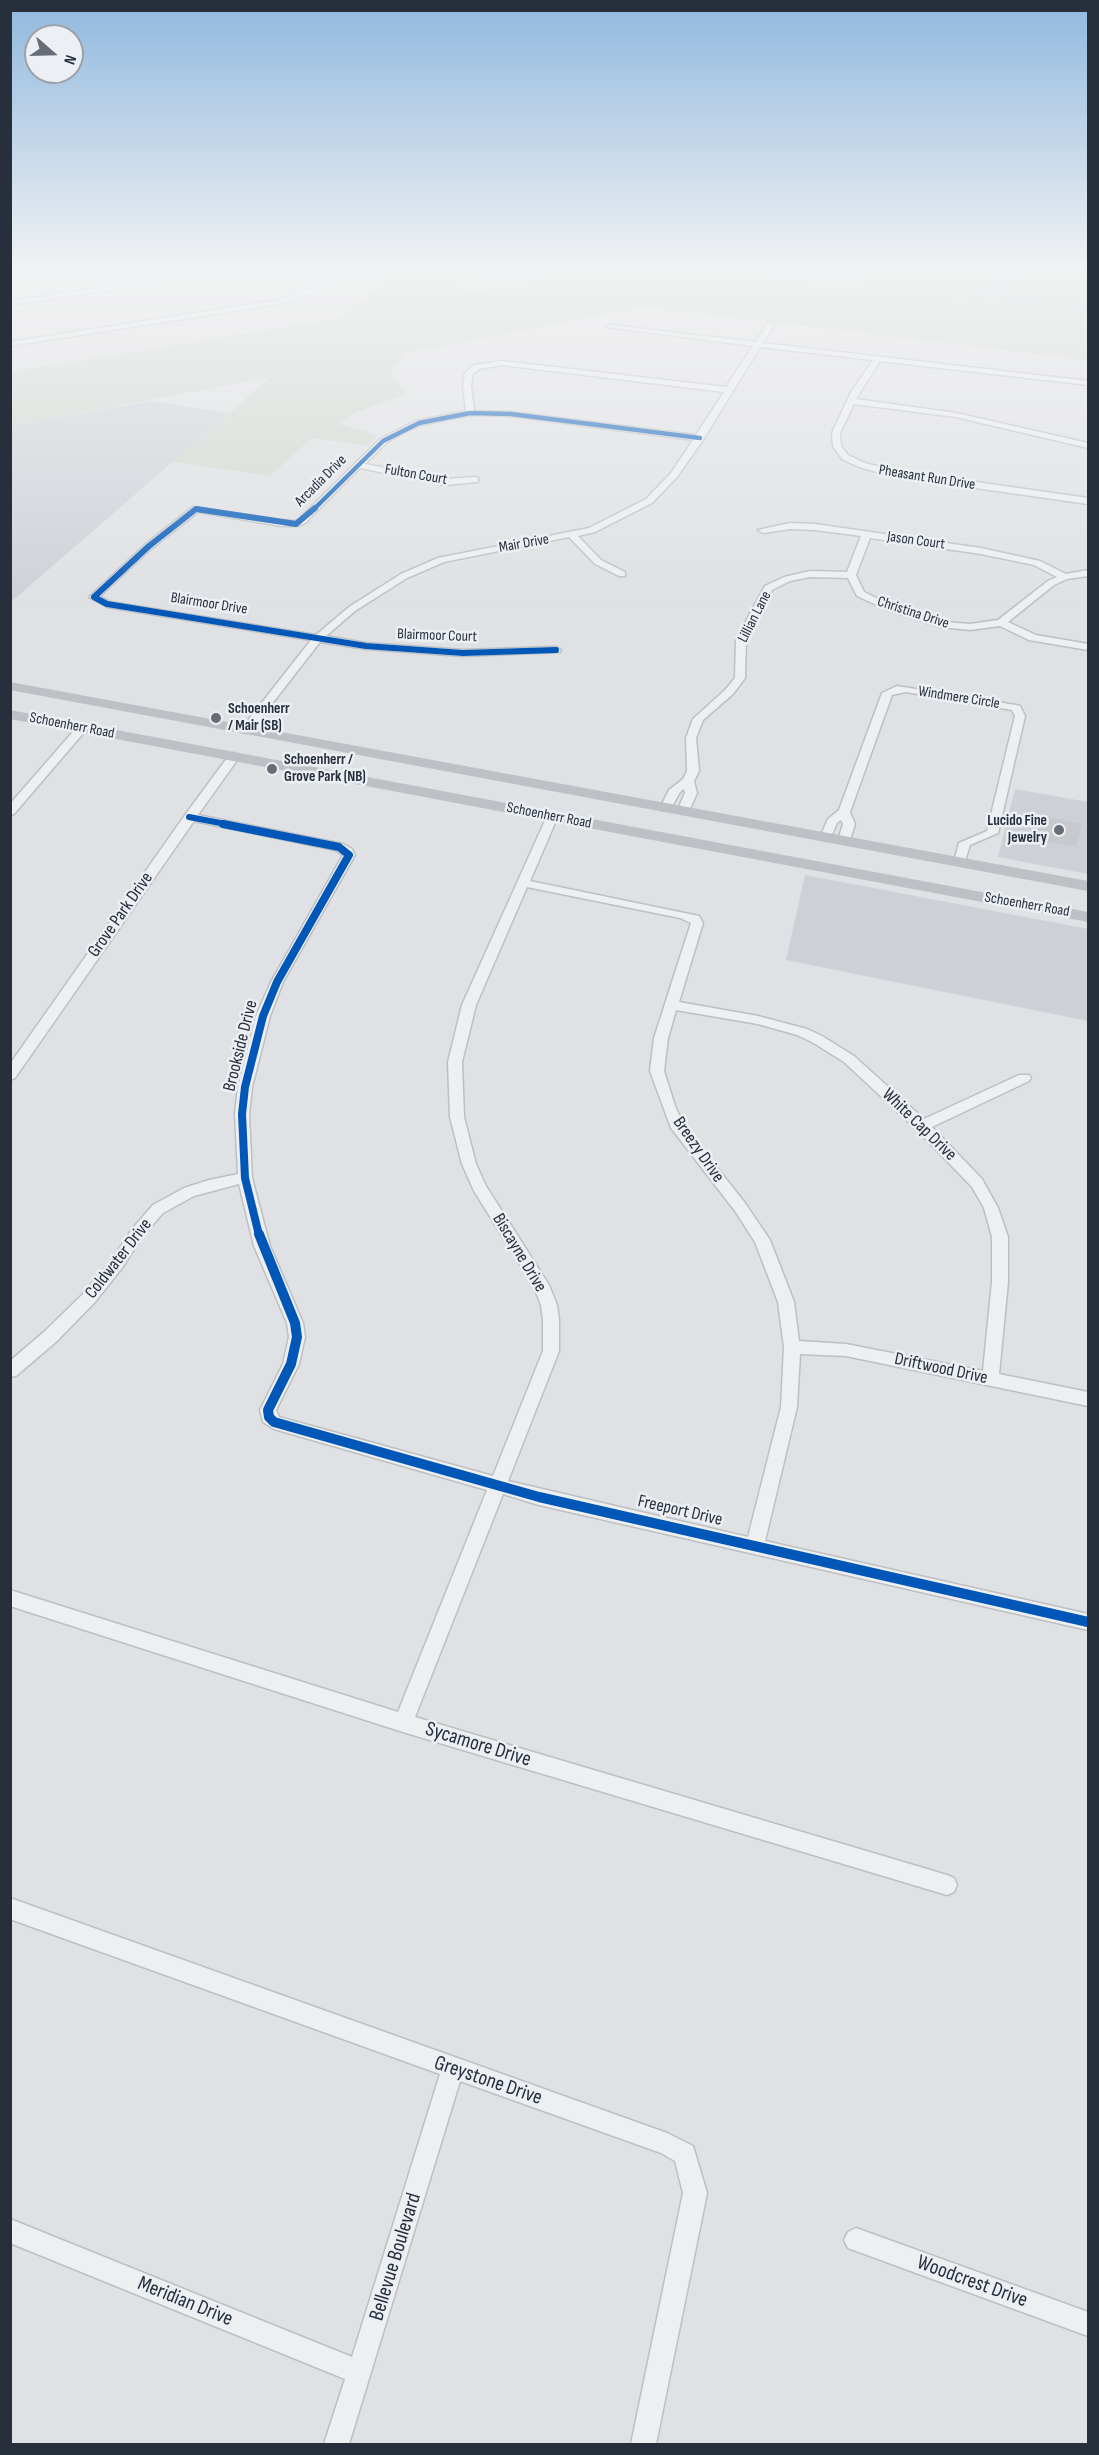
<!DOCTYPE html>
<html>
<head>
<meta charset="utf-8">
<style>
	body { margin:0 }
	#map { position:relative; width:1099px; height:2455px; overflow:hidden; background:#dfe1e4; font-family:"Sofia Sans Condensed",sans-serif }
	canvas { display:block }
	.frame { position:absolute; inset:0; border:12px solid #272f3c; pointer-events:none }
	.north { position:absolute; left:24px; top:24px; width:60px; height:60px; box-sizing:border-box; background:#eceff4; border:2px solid #9da2aa; border-radius:50%; rotate:110deg; font-size:16px; font-weight:700; line-height:24px; text-align:center; color:#272f3c }
	.north::after { content:''; display:block; margin:auto; width:21px; height:27px; background:#676d77; clip-path:polygon(50% 0,100% 100%,50% 72%,0 100%) }
</style>
</head>
<body>
<div id="map">
<canvas width="1099" height="2455"></canvas>
<div class="frame"></div>
<div class="north">N</div>
</div>
<script>
const ctx = document.querySelector('canvas').getContext('2d');
ctx.lineJoin = 'round';
function fill(path, color) { ctx.fillStyle = color; ctx.fill(path, 'evenodd'); }
const poly = rows => new Path2D(rows.map(r => 'M' + r).join(''));
function trace(path, color, width, dash) { ctx.strokeStyle = color; ctx.lineWidth = width; ctx.lineCap = dash ? 'butt' : 'round'; ctx.setLineDash(dash || []); ctx.stroke(path); }
function drawText(font, color, halo, rows, align = 'center') {
  ctx.font = font + ' "Sofia Sans Condensed",sans-serif'; ctx.lineWidth = 5; ctx.setLineDash([]); ctx.textBaseline = 'middle'; ctx.strokeStyle = halo; ctx.fillStyle = color; for (const [text, x, y, turn = 0] of rows) {
    ctx.save(); ctx.translate(x, y); ctx.rotate((+turn || 0) * Math.PI / 180); ctx.textAlign = isNaN(turn) ? turn : align; if (halo) ctx.strokeText(text, 0, 0); ctx.fillText(text, 0, 0); ctx.restore();
  }
}
fill(poly([
	[871,265,1088,265,1088,313,858,288],
	[151,401,229,413,11,602,11,426],
	[1015,789,1088,802,1088,874,998,857],
	[805,875,1088,929,1088,1021,786,960]
]), '#cdd1d7');
fill(poly([
	[403,265,475,265,446,297,628,265,648,265,857,288,871,265,1000,265,999,269,974,293,879,290,1088,313,1088,360,644,307,407,353,390,372,406,394,357,412,338,424,377,435,367,446,312,438,270,476,173,462,271,377,11,426,10,372,341,318],
	[1023,265,1081,265,1079,300,1019,295]
]), '#d0d8cf');
fill(poly([
	[1039,815,1082,824,1076,846,1034,841]
]), '#c7c9cc');
const street = poly([
	[10,265,18,265,10,270,10,265],
	[226,265,237,265,200,277,10,305,10,301,199,273,226,265],
	[341,265,349,265,315,293,279,304,10,346,10,342,278,300,309,289,341,265],
	[809,265,816,265,805,283,801,283,809,265],
	[768,322,775,324,763,343,1088,381,1088,385,880,361,856,399,956,413,1088,443,1088,448,956,417,854,404,840,433,841,446,848,455,865,463,892,470,1088,498,1088,504,891,476,859,467,842,459,833,446,832,433,851,392,873,360,760,347,703,440,677,477,652,503,595,532,578,536,601,560,625,572,625,576,619,576,595,564,569,537,444,562,407,578,355,611,326,636,366,643,463,650,556,647,561,650,560,652,463,656,366,649,320,642,250,732,246,733,242,732,242,728,311,640,107,607,89,597,146,544,193,507,281,520,295,521,299,519,380,439,416,421,466,411,463,385,465,373,474,365,502,361,726,387,753,346,607,327,611,325,756,342,768,322],
	[502,365,724,392,696,435,511,412,474,411,471,385,473,374,479,369,502,365],
	[470,415,511,416,693,440,671,473,646,499,589,528,438,558,401,574,349,607,316,635,110,602,100,596,152,548,198,512,281,526,299,526,305,523,360,468,445,485,478,482,478,478,475,477,445,479,365,464,386,443,404,432,421,425,470,415],
	[790,523,815,524,981,548,1040,561,1066,574,1088,570,1088,576,1067,579,1054,585,1008,622,1036,635,1088,644,1088,650,1029,640,1000,626,970,630,940,627,885,609,857,596,848,578,810,577,790,581,772,590,746,640,745,678,733,694,703,720,696,738,699,771,694,781,697,793,689,811,683,814,677,811,685,793,684,789,680,792,670,810,662,810,660,808,669,790,683,779,687,771,686,738,693,719,725,690,735,678,736,640,765,586,784,577,810,571,847,572,861,536,815,530,790,529,763,533,758,530,790,523],
	[870,538,981,554,1034,565,1057,577,1048,581,998,620,970,624,945,622,891,605,864,592,856,575,870,538],
	[897,686,1016,705,1020,706,1025,716,998,833,970,845,964,864,956,864,954,861,959,843,987,831,1015,716,1012,710,906,692,892,695,850,812,855,824,850,840,844,844,838,840,843,824,841,820,837,823,830,839,826,841,820,837,828,819,839,810,882,693,897,686],
	[82,725,87,728,86,730,14,814,10,815,10,804,78,726,82,725],
	[234,753,240,756,198,815,343,844,352,849,355,855,283,982,270,1016,252,1087,249,1114,252,1178,270,1246,303,1323,305,1337,299,1364,276,1410,279,1417,493,1476,543,1351,543,1320,541,1305,534,1287,474,1191,462,1164,450,1117,448,1062,462,1005,548,814,556,814,558,816,530,881,699,916,703,923,679,1002,758,1016,807,1029,822,1036,854,1056,924,1119,1019,1075,1029,1075,1031,1078,1029,1081,932,1127,982,1179,998,1208,1008,1237,1008,1282,999,1374,1088,1392,1088,1406,846,1356,800,1354,797,1407,765,1541,1088,1614,1088,1630,539,1505,503,1494,415,1717,947,1875,954,1878,957,1885,954,1892,947,1895,403,1732,10,1606,10,1590,398,1712,487,1490,274,1429,263,1422,260,1410,283,1364,289,1337,287,1323,254,1246,239,1184,194,1196,163,1213,142,1237,122,1268,95,1302,57,1341,16,1376,10,1377,10,1361,45,1331,83,1294,112,1260,132,1229,153,1205,184,1188,209,1180,238,1174,235,1114,238,1087,256,1016,271,982,343,855,335,850,194,821,15,1078,10,1080,10,1064,185,815,230,754,234,753],
	[527,887,680,918,691,923,654,1038,650,1071,671,1128,735,1211,755,1242,778,1302,784,1347,781,1407,748,1537,508,1481,559,1351,559,1320,557,1305,549,1285,486,1186,476,1164,464,1117,462,1062,476,1005,527,887],
	[676,1010,758,1024,797,1035,812,1042,844,1062,917,1130,972,1187,984,1208,992,1237,992,1282,983,1371,846,1344,799,1341,794,1302,770,1240,745,1203,684,1126,675,1106,664,1071,668,1038,676,1010],
	[10,1898,667,2133,693,2146,707,2193,656,2444,631,2444,683,2193,675,2161,661,2153,460,2081,349,2444,324,2444,345,2379,10,2243,10,2219,352,2357,440,2074,10,1919,10,1898],
	[856,2228,1088,2312,1088,2336,848,2248,844,2240,848,2232,856,2228]
]);
trace(street, '#bdbfc2', 3);
fill(street, '#eeeff1');
fill(poly([
	[10,682,1088,881,1088,891,10,690,10,682],
	[10,710,1088,912,1088,922,10,719,10,710]
]), '#bdc0c4');
trace(poly([
	[195,509,199,509],
	[314,509,383,441,419,423,470,413,511,414,700,438]
]), '#0057b8', 4.5);
trace(poly([
	[315,508,296,524,196,509,149,546,94,597,107,604,366,646,463,653,556,650],
	[189,817,231,825]
]), '#0057b8', 6);
trace(poly([
	[223,824,339,847,349,855,277,982,263,1016,245,1087,242,1114,245,1178,259,1235]
]), '#0057b8', 8);
trace(poly([
	[259,1234,295,1323,297,1337,291,1364,268,1410,269,1417,274,1422,539,1497,1088,1622]
]), '#0057b8', 10);
const sky = ctx.createLinearGradient(0, 0, 0, 609);
sky.addColorStop(0, '#90b8de');
sky.addColorStop(0.44, '#f1f2f3');
sky.addColorStop(1, '#f1f2f300');
ctx.fillStyle = sky;
ctx.fillRect(0, 0, 1099, 609);
for (const [x, y, r, color] of [
	[216,718,6,"#676d77"],
	[272,769,6,"#676d77"],
	[1059,830,6,"#676d77"]
]) { const dot = new Path2D(); dot.arc(x, y, r, 0, 2 * Math.PI); ctx.fillStyle = color; ctx.fill(dot); trace(dot, '#eceff4', 2); }
drawText('15px', '#272f3c', '#eceff4', [
	["Fulton Court",416,475,10],
	["Pheasant Run Drive",927,478,9],
	["Arcadia Drive",321,481,-45],
	["Jason Court",916,541,8],
	["Mair Drive",524,544,-10],
	["Blairmoor Drive",209,604,9],
	["Christina Drive",913,613,18],
	["Lillian Lane",755,617,-63],
	["Blairmoor Court",437,636,2],
	["Windmere Circle",959,698,9],
	["Schoenherr Road",72,726,11],
	["Schoenherr Road",549,816,11],
	["Schoenherr Road",1027,905,10]
]);
drawText('bold 15px', '#272f3c', '#eceff4', [
	["Schoenherr",228,709],
	["/ Mair (SB)",228,726],
	["Schoenherr /",284,760],
	["Grove Park (NB)",284,777],
	["Lucido Fine",1047,821,"right"],
	["Jewelry",1047,838,"right"]
], 'left');
drawText('18px', '#272f3c', '#eceff4', [
	["Grove Park Drive",121,915,-55],
	["Brookside Drive",241,1046,-76],
	["White Cap Drive",919,1125,44],
	["Breezy Drive",698,1150,55],
	["Biscayne Drive",519,1253,59],
	["Coldwater Drive",119,1259,-52],
	["Driftwood Drive",941,1369,12],
	["Freeport Drive",680,1511,13]
]);
drawText('21px', '#272f3c', '#eceff4', [
	["Sycamore Drive",478,1745,17],
	["Greystone Drive",488,2081,19],
	["Bellevue Boulevard",396,2257,-73],
	["Woodcrest Drive",972,2282,20],
	["Meridian Drive",185,2302,22]
]);
</script>
</body>
</html>
